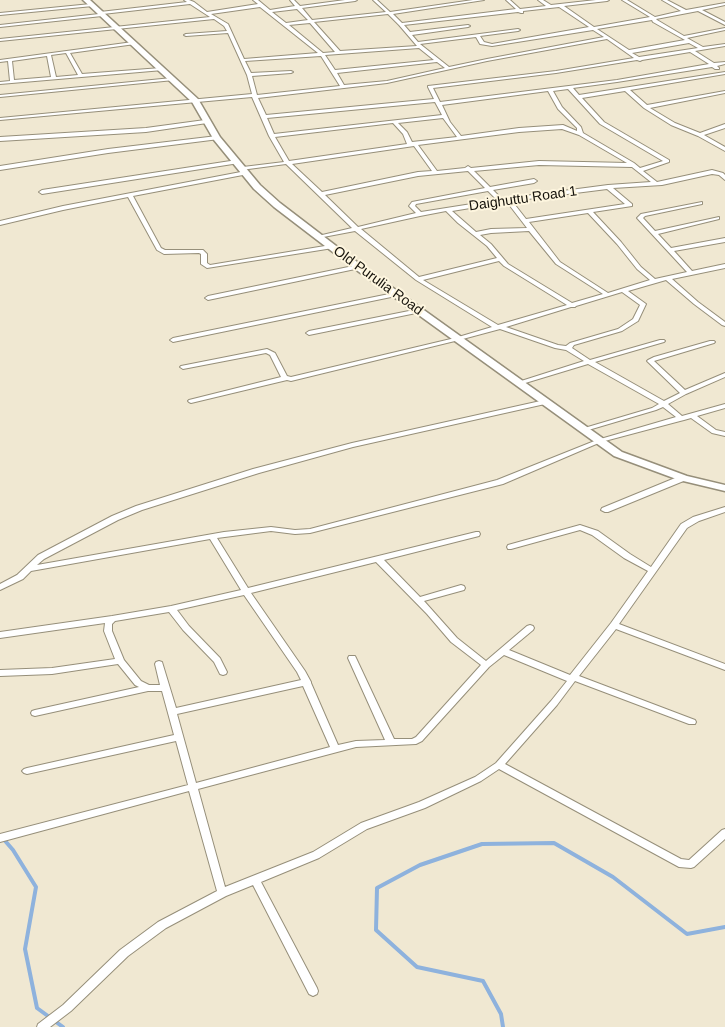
<!DOCTYPE html>
<html>
<head>
<meta charset="utf-8">
<style>
	body { margin:0 }
	canvas { display:block; background:#f0e8d2 }
</style>
</head>
<body>
<canvas width="725" height="1027"></canvas>
<script>
const ctx = document.querySelector('canvas').getContext('2d');
ctx.lineJoin = 'round';
const poly = rows => new Path2D(rows.map(r => 'M' + r).join(''));
function trace(path, color, width, dash) { ctx.strokeStyle = color; ctx.lineWidth = width; ctx.lineCap = dash ? 'butt' : 'round'; ctx.setLineDash(dash || []); ctx.stroke(path); }
function fill(path, color) { ctx.fillStyle = color; ctx.fill(path, 'evenodd'); }
function drawText(font, color, halo, rows, align = 'center') {
  ctx.font = font + ' Arial,sans-serif'; ctx.lineWidth = 4; ctx.setLineDash([]); ctx.textBaseline = 'middle'; ctx.strokeStyle = halo; ctx.fillStyle = color; for (const [text, x, y, turn = 0] of rows) {
    ctx.save(); ctx.translate(x, y); ctx.rotate((+turn || 0) * Math.PI / 180); ctx.textAlign = isNaN(turn) ? turn : align; if (halo) ctx.strokeText(text, 0, 0); ctx.fillText(text, 0, 0); ctx.restore();
  }
}
trace(poly([
	[0,835,13,850,36,887,25,949,37,1008,63,1027],
	[503,1027,501,1014,483,981,417,967,376,930,377,888,420,865,482,844,554,843,613,877,687,934,725,927]
]), '#8eb2dd', 4);
const minor = poly([
	[184,0,189,0,194,2,207,12,258,4,253,0,258,0,270,10,295,6,290,0,294,0,300,6,345,0,357,0,355,1,302,8,312,20,386,12,373,0,377,0,390,12,473,0,484,0,393,14,402,23,516,9,506,0,510,0,520,9,546,6,538,0,543,0,551,5,596,0,609,0,607,1,564,6,594,27,650,17,622,0,627,0,655,17,681,11,662,0,667,0,686,10,725,3,725,5,702,10,725,22,725,25,698,11,656,19,657,20,684,36,725,28,725,30,687,38,703,47,725,44,725,46,695,51,714,63,725,62,725,64,717,66,719,68,719,69,715,69,712,67,617,82,573,88,579,95,725,72,725,74,630,90,647,105,725,91,725,93,650,108,675,123,700,133,725,124,725,128,704,135,725,147,725,151,698,136,671,125,644,108,625,91,582,98,604,122,669,160,669,162,643,171,657,182,712,170,723,173,725,175,725,180,719,175,712,174,662,185,613,188,632,204,632,206,593,212,621,242,641,267,655,279,687,272,637,218,641,214,702,202,702,204,645,216,643,218,655,231,719,217,719,219,658,234,671,248,725,238,725,242,674,251,692,271,725,264,725,268,672,279,698,302,725,322,725,326,722,325,694,304,666,280,628,291,646,304,638,321,622,331,574,345,572,348,590,360,660,340,664,340,665,341,664,342,595,362,664,401,680,393,648,362,647,361,648,360,654,357,710,341,714,341,715,342,714,343,654,361,685,390,725,373,725,377,686,394,668,404,682,416,725,404,725,408,697,416,716,430,725,432,725,436,712,433,691,418,684,420,680,421,601,442,503,484,310,533,295,534,271,531,217,538,248,588,476,532,479,532,480,534,479,536,384,560,420,597,461,585,464,586,465,588,464,590,424,601,457,638,486,661,527,626,530,625,533,626,534,628,533,630,509,650,570,675,611,623,648,571,624,558,592,535,580,530,511,549,508,549,507,547,508,545,580,525,598,531,630,554,651,567,681,524,693,517,725,507,725,512,699,521,687,528,619,624,725,664,725,670,616,629,579,676,695,720,696,722,695,724,689,724,575,681,557,705,505,764,681,859,689,860,722,830,725,829,725,839,694,867,691,868,679,867,499,769,481,781,425,808,367,829,319,858,261,882,317,988,318,991,317,994,313,996,309,994,253,885,226,896,166,928,128,956,71,1011,50,1027,37,1027,38,1024,63,1005,120,950,158,922,217,891,189,791,0,842,0,834,188,785,176,741,27,774,24,773,22,771,24,769,27,768,174,735,162,691,148,691,35,716,32,715,31,713,32,711,35,710,139,687,135,685,118,664,52,674,0,676,0,670,52,668,115,659,104,631,105,623,0,638,0,632,112,616,171,606,241,590,210,539,31,571,23,579,0,590,0,584,17,575,38,555,112,516,136,506,253,469,352,443,545,400,548,402,545,404,353,447,259,473,142,510,118,520,44,559,37,565,224,532,271,527,295,530,310,529,497,480,597,440,676,417,663,407,656,410,585,431,581,431,580,430,581,429,652,408,659,404,588,364,522,384,518,384,517,383,518,382,584,361,566,350,555,348,500,329,459,340,291,381,287,380,191,403,189,402,188,401,189,400,281,377,270,355,266,353,183,369,180,367,181,366,267,349,275,353,287,376,291,377,455,338,492,327,416,280,355,231,318,238,318,236,352,228,286,164,241,170,240,169,243,167,284,162,269,136,252,97,0,120,0,118,252,94,247,75,228,33,186,36,184,35,186,34,227,31,224,26,214,19,0,41,0,39,210,17,190,4,103,14,104,15,102,16,0,27,0,25,99,14,98,13,100,12,187,2,184,0],
	[260,7,318,53,244,59,228,24,211,14,260,7],
	[559,7,589,27,492,44,484,42,480,36,518,31,520,30,518,29,418,42,412,35,468,27,470,26,468,25,410,32,404,25,518,12,521,13,523,13,523,11,559,7],
	[297,9,308,20,286,23,272,12,297,9],
	[388,14,399,25,417,46,340,51,314,22,388,14],
	[652,20,653,22,685,40,629,50,597,29,652,20],
	[310,23,335,52,323,53,289,25,310,23],
	[593,30,604,37,487,59,449,67,420,44,476,37,480,44,492,46,593,30],
	[607,39,634,58,556,71,428,86,428,87,434,99,266,115,258,98,387,83,487,61,607,39],
	[689,43,698,48,639,57,632,53,689,43],
	[419,48,434,60,335,70,325,55,419,48],
	[690,52,709,64,617,80,440,102,433,88,556,73,637,60,640,61,642,60,690,52],
	[321,56,340,86,257,95,252,76,291,73,293,72,291,71,251,73,245,61,321,56],
	[437,62,445,68,387,81,344,85,337,73,437,62],
	[568,89,600,124,663,161,640,168,634,163,583,133,581,127,562,107,553,91,568,89],
	[548,91,558,109,577,128,577,131,563,125,519,128,461,136,450,122,442,105,548,91],
	[435,102,442,115,274,134,267,118,435,102],
	[443,118,457,137,412,142,407,132,398,123,443,118],
	[393,123,403,134,407,144,289,161,275,137,393,123],
	[562,129,579,135,627,163,539,161,471,168,468,166,465,168,437,171,418,145,519,132,562,129],
	[414,146,432,171,418,172,322,192,292,164,414,146],
	[539,165,632,167,651,182,608,185,502,199,493,190,534,183,537,181,534,179,490,187,474,171,539,165],
	[468,171,485,188,412,202,409,206,416,213,358,227,325,195,418,176,468,171],
	[607,189,625,204,526,219,512,201,607,189],
	[488,191,497,200,421,212,415,206,416,204,488,191],
	[507,202,527,228,491,229,476,232,452,211,507,202],
	[446,211,458,223,487,246,497,258,419,277,361,229,420,216,446,211],
	[588,213,617,244,637,269,650,280,608,293,560,262,529,222,588,213],
	[529,231,556,264,603,294,572,303,508,264,491,244,480,235,491,233,529,231],
	[499,261,504,266,567,305,498,325,423,280,499,261],
	[622,292,640,305,633,319,618,329,570,343,566,346,558,345,506,327,571,307,575,307,576,306,622,292],
	[376,562,427,614,451,642,481,665,416,737,412,739,394,739,356,658,355,656,349,656,348,658,385,740,356,741,338,745,311,683,311,682,305,671,251,593,376,562],
	[244,595,297,672,301,680,176,708,162,662,159,661,156,662,155,664,160,685,149,685,141,681,124,660,112,631,112,624,115,621,169,612,183,630,214,662,220,674,223,675,226,674,227,672,220,658,189,626,177,610,244,595],
	[504,655,567,681,551,701,496,763,475,777,419,802,361,823,313,852,225,887,198,789,356,747,416,744,422,741,489,667,504,655],
	[303,686,330,747,196,783,177,714,303,686],
	[91,4,93,5,93,6,0,15,0,13,91,4],
	[133,42,135,43,135,44,70,53,82,74,161,68,163,69,163,70,0,84,0,82,10,81,8,61,0,62,0,60,133,42],
	[66,53,78,75,56,77,51,55,66,53],
	[47,56,51,77,14,80,12,61,47,56],
	[172,78,174,79,174,80,0,97,0,95,172,78],
	[205,120,208,122,207,123,146,132,0,141,0,137,146,128,205,120],
	[217,136,219,137,219,139,108,153,0,170,0,166,108,149,217,136],
	[237,160,240,162,239,163,42,194,39,192,42,190,237,160],
	[246,171,249,173,248,174,133,196,161,248,165,250,203,250,207,254,207,263,210,265,331,245,333,246,333,248,207,268,201,264,201,254,199,253,164,254,157,250,128,197,63,210,0,225,0,221,63,206,246,171],
	[358,265,360,266,360,268,208,300,205,298,208,296,358,265],
	[394,293,397,295,396,296,173,342,170,340,173,338,394,293],
	[419,309,421,310,421,312,309,335,306,333,309,331,419,309],
	[680,476,683,476,687,478,686,480,608,512,605,512,601,510,602,508,680,476]
]);
const secondary = poly([
	[83,0,90,0,198,99,220,137,260,185,280,203,361,265,622,452,687,476,725,485,725,491,679,480,614,456,355,269,274,207,254,189,214,140,192,102,83,0]
]);
trace(minor, '#968f7a', 2);
trace(secondary, '#968f7a', 3);
fill(minor, '#fff');
fill(secondary, '#fff');
drawText('14px', '#15120b', '#fef6df', [
	["Daighuttu Road 1",523,199,-8],
	["Old Purulia Road",378,281,36]
]);
</script>
</body>
</html>
